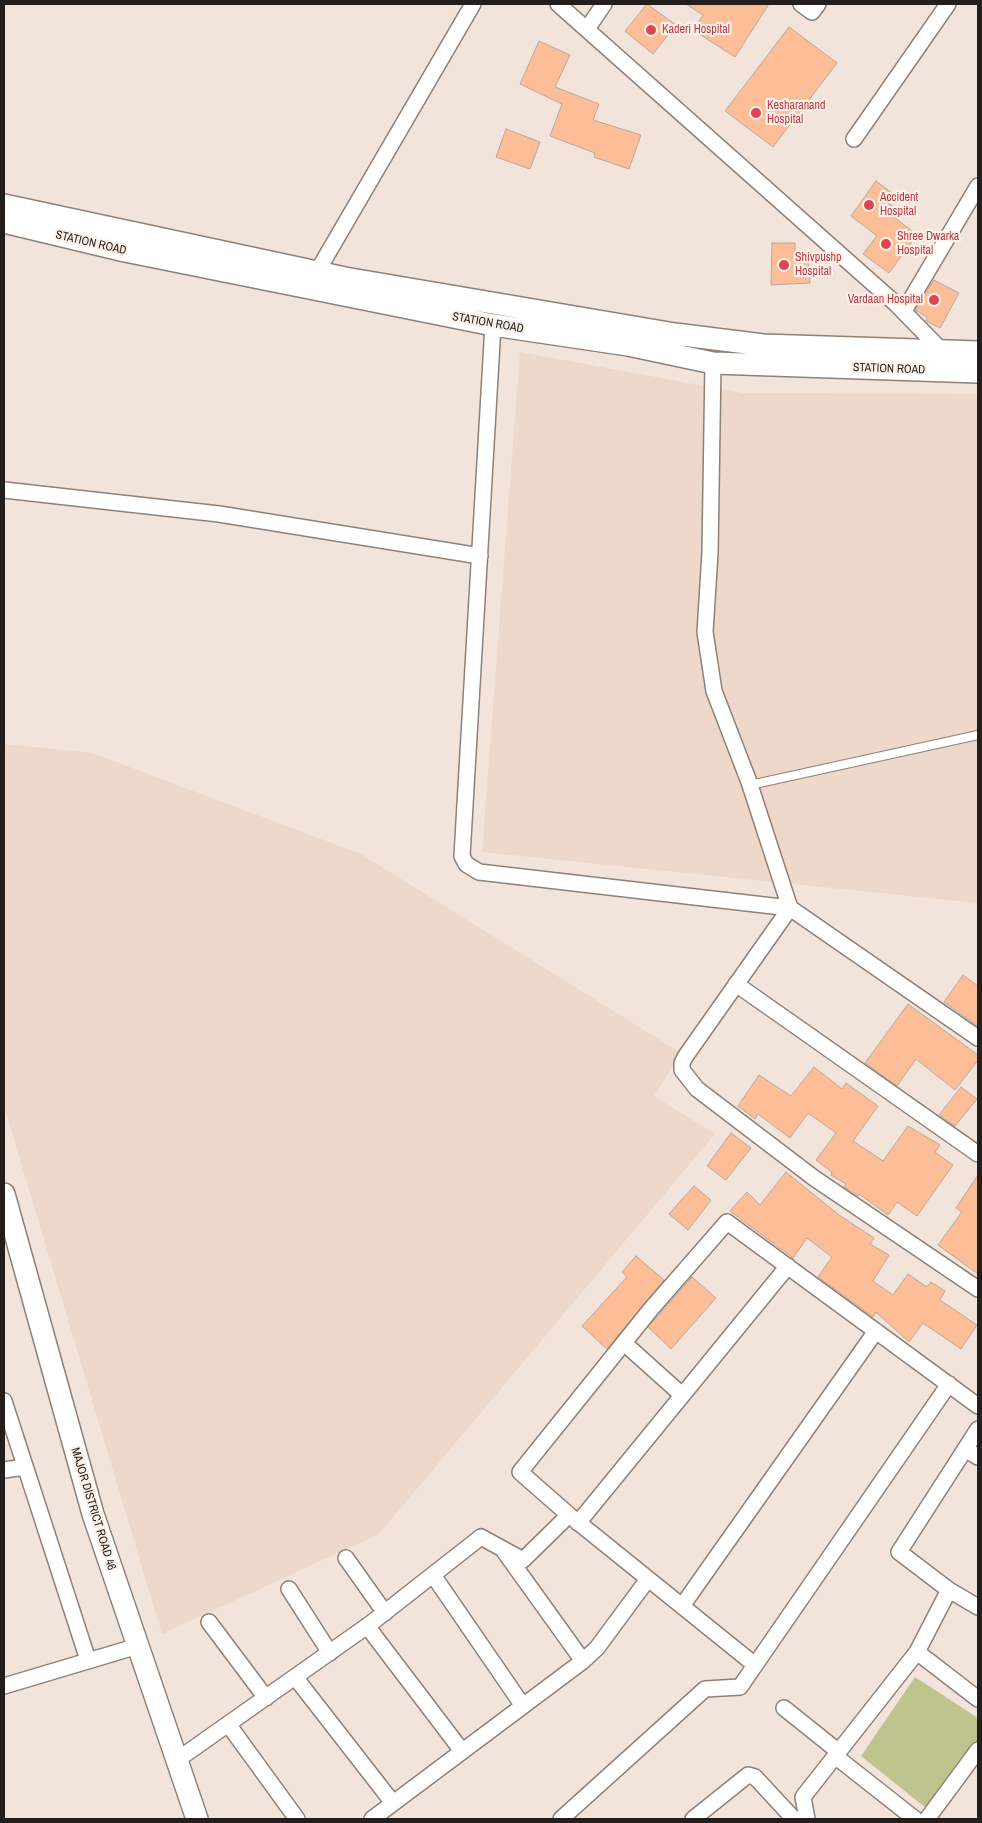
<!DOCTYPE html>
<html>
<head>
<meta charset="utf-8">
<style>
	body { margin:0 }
	#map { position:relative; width:982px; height:1823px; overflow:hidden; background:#f2e4da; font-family:"Archivo Narrow",sans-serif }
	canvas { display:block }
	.frame { position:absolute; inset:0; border:5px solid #231e1b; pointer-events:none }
</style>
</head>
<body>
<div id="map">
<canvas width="982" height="1823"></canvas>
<div class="frame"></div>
</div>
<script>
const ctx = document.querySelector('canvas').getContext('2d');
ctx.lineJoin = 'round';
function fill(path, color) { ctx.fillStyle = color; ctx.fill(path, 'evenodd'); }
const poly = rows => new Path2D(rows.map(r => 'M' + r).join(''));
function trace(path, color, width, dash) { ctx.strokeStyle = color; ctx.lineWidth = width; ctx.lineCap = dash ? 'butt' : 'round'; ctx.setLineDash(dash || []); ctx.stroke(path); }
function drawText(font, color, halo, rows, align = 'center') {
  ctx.font = font + ' "Archivo Narrow",sans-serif'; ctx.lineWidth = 4.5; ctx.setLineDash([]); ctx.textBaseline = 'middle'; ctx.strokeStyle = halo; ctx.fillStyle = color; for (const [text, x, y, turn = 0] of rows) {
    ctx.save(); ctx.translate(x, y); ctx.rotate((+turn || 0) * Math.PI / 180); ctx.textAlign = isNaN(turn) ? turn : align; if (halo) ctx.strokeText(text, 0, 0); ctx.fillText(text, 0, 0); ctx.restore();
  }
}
fill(poly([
	[520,352,742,393,978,394,978,903,482,852],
	[4,744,92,753,361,854,681,1053,654,1096,715,1134,379,1534,162,1634,4,1106]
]), '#edd8c9');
fill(poly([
	[915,1677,978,1718,978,1748,931,1812,861,1756]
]), '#bfc48f');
const building = poly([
	[647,4,676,25,653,54,625,31,647,4],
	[686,4,769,4,735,57,693,30,703,15,686,4],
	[789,27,837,63,773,147,725,111,789,27],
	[539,41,570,55,555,87,599,104,593,120,641,135,629,169,594,157,595,153,550,136,562,104,520,84,539,41],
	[506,129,540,142,530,169,496,157,506,129],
	[876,181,892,193,886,202,894,207,889,213,917,235,889,273,863,254,877,236,851,216,876,181],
	[772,243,795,243,795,261,808,261,810,283,771,285,772,243],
	[934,280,959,293,940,328,926,321,927,317,915,310,934,280],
	[963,975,978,986,978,1026,944,1002,963,975],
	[908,1004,978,1055,978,1060,955,1090,916,1059,897,1086,865,1063,908,1004],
	[814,1067,842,1089,846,1083,878,1106,853,1141,883,1161,908,1126,940,1145,935,1152,953,1165,917,1216,897,1202,888,1215,859,1194,858,1196,844,1187,846,1184,831,1175,832,1172,816,1160,836,1133,808,1113,790,1138,758,1114,755,1119,738,1106,759,1075,791,1096,814,1067],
	[961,1087,977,1099,955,1126,939,1115,961,1087],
	[731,1133,751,1148,726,1180,707,1166,731,1133],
	[786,1172,839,1215,874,1238,870,1244,889,1255,873,1281,893,1295,908,1274,927,1287,931,1282,945,1291,940,1300,977,1325,961,1349,923,1323,909,1342,876,1312,873,1317,818,1277,832,1257,807,1238,793,1258,730,1211,747,1192,760,1205,786,1172],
	[978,1175,978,1274,938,1245,962,1212,956,1208,978,1175],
	[694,1186,711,1200,688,1230,669,1214,694,1186],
	[636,1256,664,1280,607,1349,582,1326,627,1277,622,1272,636,1256],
	[692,1277,716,1298,671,1349,648,1327,692,1277]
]);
fill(building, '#fdbd96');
trace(building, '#b6a8a0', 1);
const service = poly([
	[750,785,978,735]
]);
const minor = poly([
	[558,4,896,304,945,354],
	[801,4,812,12,818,4],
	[587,29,604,4],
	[854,139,948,4],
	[317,272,473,4],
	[904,311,978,186],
	[493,325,462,856,466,864,479,872,790,908,685,1057,682,1063,682,1070,697,1089,814,1178,978,1289],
	[713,363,710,553,705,632,714,691,749,782,790,908,978,1038],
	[4,490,219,514,480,556],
	[736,984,978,1154],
	[624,1343,682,1395],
	[4,1401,88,1660],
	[965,1449,978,1457],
	[4,1470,25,1467],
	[578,1523,788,1266],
	[504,1551,583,1661],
	[346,1558,385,1613],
	[433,1575,523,1706],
	[289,1589,330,1653],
	[949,1590,978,1607],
	[682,1606,876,1331],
	[209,1622,266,1698],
	[367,1626,462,1751],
	[917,1652,949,1590,899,1552,978,1429],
	[755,1665,569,1515,520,1472,651,1309,727,1222,978,1406],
	[295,1677,393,1803],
	[4,1686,138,1646],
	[784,1708,839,1752],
	[228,1724,297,1819],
	[835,1756,915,1819],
	[177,1760,370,1624,481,1537,523,1560,569,1515],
	[372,1819,583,1661,597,1648,648,1579],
	[561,1819,705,1689,740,1687,949,1384],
	[693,1819,748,1775,755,1777,794,1819],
	[807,1819,803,1797,917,1652,978,1699],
	[927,1819,978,1750]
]);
const secondary = poly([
	[4,205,345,278,675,334,763,345,978,352],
	[4,222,125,251,493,325,628,345,713,363,978,372],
	[4,1194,93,1514,197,1819]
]);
trace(service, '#8d8178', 10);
trace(minor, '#8d8178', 18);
trace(secondary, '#8d8178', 24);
trace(service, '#fff', 8);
trace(minor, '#fff', 15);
trace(secondary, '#fff', 21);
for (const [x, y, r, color] of [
	[651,30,6,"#e0444e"],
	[756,113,6,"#e0444e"],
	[869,205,6,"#e0444e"],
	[886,244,6,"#e0444e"],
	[784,265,6,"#e0444e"],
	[934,300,6,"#e0444e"]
]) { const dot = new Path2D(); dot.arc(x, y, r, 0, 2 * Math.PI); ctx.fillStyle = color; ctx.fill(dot); trace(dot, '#fdf2ea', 2); }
drawText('12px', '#be3a42', '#fdf2ea', [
	["Kaderi Hospital",662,30],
	["Kesharanand",767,106],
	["Hospital",767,120],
	["Accident",880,198],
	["Hospital",880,212],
	["Shree Dwarka",897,237],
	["Hospital",897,251],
	["Shivpushp",795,258],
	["Hospital",795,272],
	["Vardaan Hospital",923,300,"right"]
], 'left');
drawText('12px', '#231e1b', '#fdf2ea', [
	["STATION ROAD",91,243,13],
	["STATION ROAD",488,323,10],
	["STATION ROAD",889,369,2],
	["MAJOR DISTRICT ROAD 46",93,1509,73]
]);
</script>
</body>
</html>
